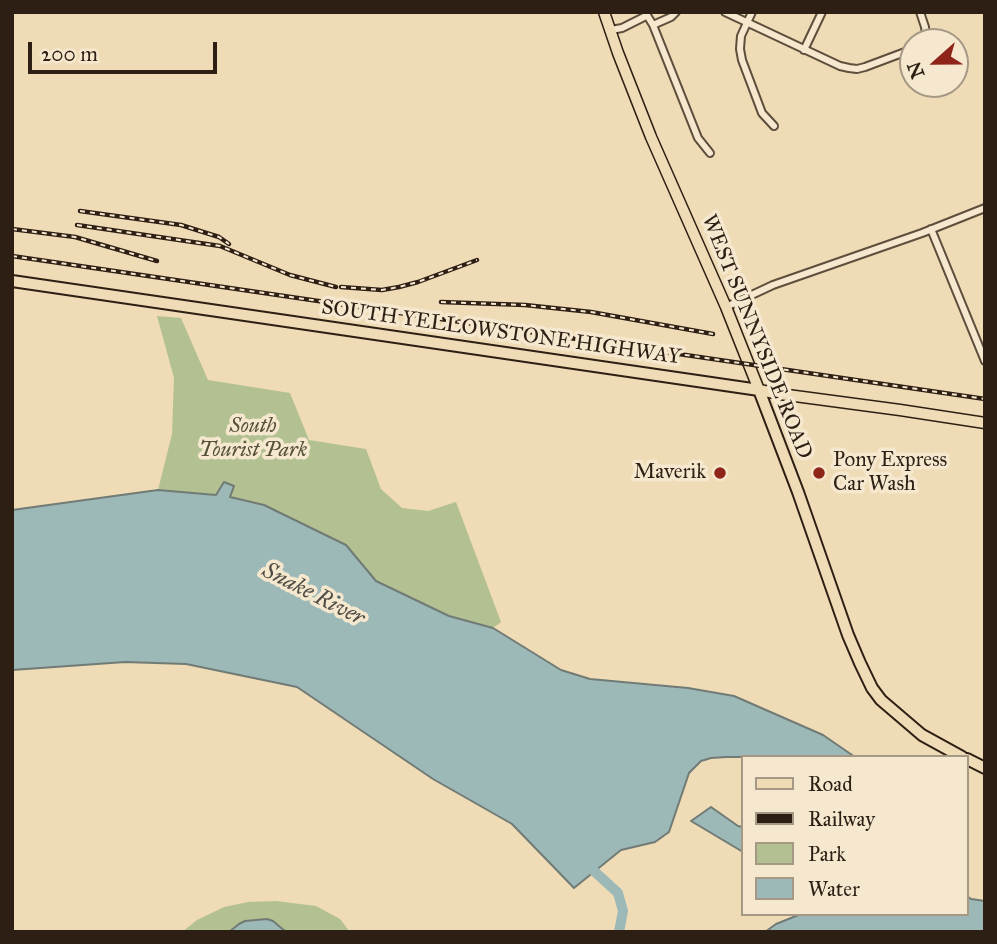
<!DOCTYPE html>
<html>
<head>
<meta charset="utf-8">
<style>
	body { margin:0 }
	#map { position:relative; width:997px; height:944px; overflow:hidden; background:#efdbb5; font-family:"IM FELL Great Primer",serif }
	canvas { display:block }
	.frame { position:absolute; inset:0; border:14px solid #2e1f14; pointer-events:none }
	.legend { position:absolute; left:741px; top:755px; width:228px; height:161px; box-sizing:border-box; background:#f5e8cf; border:2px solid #a59884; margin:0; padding:9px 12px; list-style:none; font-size:21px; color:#2e1f14 }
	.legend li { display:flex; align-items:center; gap:14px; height:35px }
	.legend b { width:35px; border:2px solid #a59884 }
	.north { position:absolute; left:899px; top:28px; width:70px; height:70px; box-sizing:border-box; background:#f5e8cf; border:2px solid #a59884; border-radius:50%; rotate:249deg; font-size:19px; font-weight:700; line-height:28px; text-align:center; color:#2e1f14 }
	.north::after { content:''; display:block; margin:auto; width:24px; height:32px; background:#8f2418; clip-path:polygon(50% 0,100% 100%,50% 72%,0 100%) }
	.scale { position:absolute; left:28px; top:42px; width:189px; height:32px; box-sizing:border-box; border:4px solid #2e1f14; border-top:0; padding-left:9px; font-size:21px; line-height:24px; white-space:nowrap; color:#2e1f14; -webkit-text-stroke:5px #f5e8cf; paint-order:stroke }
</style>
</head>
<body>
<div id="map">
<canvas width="997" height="944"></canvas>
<div class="frame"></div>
<ul class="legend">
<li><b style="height:9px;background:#efdbb5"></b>Road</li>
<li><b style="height:9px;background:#2e1f14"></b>Railway</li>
<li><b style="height:19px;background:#b3c192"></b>Park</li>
<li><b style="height:19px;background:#9db9b7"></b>Water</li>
</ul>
<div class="north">N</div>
<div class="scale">200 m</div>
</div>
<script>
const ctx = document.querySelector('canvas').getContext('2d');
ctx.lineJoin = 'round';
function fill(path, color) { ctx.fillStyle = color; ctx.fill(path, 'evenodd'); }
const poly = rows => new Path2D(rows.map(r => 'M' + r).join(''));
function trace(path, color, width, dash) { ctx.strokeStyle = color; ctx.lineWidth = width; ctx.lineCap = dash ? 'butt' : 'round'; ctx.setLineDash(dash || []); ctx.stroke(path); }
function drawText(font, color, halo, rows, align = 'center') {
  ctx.font = font + ' "IM FELL Great Primer",serif'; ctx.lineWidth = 7; ctx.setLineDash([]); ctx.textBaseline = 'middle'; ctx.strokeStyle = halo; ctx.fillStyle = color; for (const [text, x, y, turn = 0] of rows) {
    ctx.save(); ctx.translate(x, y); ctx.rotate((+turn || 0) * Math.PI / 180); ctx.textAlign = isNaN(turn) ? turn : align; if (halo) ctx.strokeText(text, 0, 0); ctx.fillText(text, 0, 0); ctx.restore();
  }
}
fill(poly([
	[157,316,181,318,208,380,290,393,309,440,366,449,381,489,402,508,428,511,456,502,501,622,493,628,449,616,376,581,346,545,264,505,230,497,234,486,225,482,216,495,158,490,172,434,174,378],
	[276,901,316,906,340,919,350,932,182,932,197,920,224,907,248,902]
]), '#b3c192');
const water = poly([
	[224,482,234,486,230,497,264,505,346,545,376,581,449,616,493,628,561,670,590,679,688,688,734,696,823,735,855,757,726,757,711,758,701,761,689,773,669,832,655,842,621,850,574,888,512,824,433,779,297,687,186,664,125,662,12,670,12,510,158,490,216,495,224,482],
	[711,807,738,826,743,827,743,852,691,821,711,807],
	[967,896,971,899,985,901,985,932,765,932,776,924,801,914,967,914,967,896],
	[267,919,273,921,286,932,229,932,239,924,245,921,267,919]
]);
fill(water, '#9db9b7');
trace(water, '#717b76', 2);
trace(poly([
	[587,860,594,871,618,893,623,911,619,932]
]), '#9db9b7', 10);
const street = poly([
	[645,12,653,25,698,138,710,153],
	[725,12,840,66,849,68,857,69,865,67,913,49],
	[752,12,741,36,740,49,742,60,762,113,774,126],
	[920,12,925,27,926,35,923,42],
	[653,25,671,17,676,12],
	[611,30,622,28,646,16,646,14],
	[804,50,822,12],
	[931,229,985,361],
	[726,307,773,285,922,233,985,208]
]);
const primary = poly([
	[604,12,618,53,651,137,726,307,759,390,780,394,900,410,985,423]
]);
const highway = poly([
	[12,281,759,390,798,492,848,635,860,663,872,688,881,700,922,735,962,757],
	[967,759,985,768]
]);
trace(street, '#5e4e3c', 10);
trace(primary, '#2e1f14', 13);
trace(highway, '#2e1f14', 14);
trace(street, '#f5e8cf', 6);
trace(primary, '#efdbb5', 10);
trace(highway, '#efdbb5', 10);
const rail = poly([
	[80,211,181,225,219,237,229,244],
	[77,225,220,246,290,275,336,287],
	[12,229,75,237,157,261],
	[12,256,985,399],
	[341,287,382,290,399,287,418,282,477,260],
	[441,302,525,305,591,312,713,334]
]);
trace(rail, '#2e1f14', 4.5);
trace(rail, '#f5e8cf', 2, [5]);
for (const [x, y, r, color] of [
	[720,473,7,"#8f2418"],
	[819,473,7,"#8f2418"]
]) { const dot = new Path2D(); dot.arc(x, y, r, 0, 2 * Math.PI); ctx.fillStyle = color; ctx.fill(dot); trace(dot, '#f5e8cf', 2.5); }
drawText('21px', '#2e1f14', '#f5e8cf', [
	["SOUTH YELLOWSTONE HIGHWAY",501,333,8],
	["WEST SUNNYSIDE ROAD",756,337,68]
]);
drawText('italic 21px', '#56503a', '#f5e8cf', [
	["South",253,427],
	["Tourist Park",253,451]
]);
drawText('21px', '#2e1f14', '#f5e8cf', [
	["Pony Express",833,461],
	["Car Wash",833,485],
	["Maverik",706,473,"right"]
], 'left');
drawText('italic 23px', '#4f4d45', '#f5e8cf', [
	["Snake River",313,595,27]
]);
</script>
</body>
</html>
